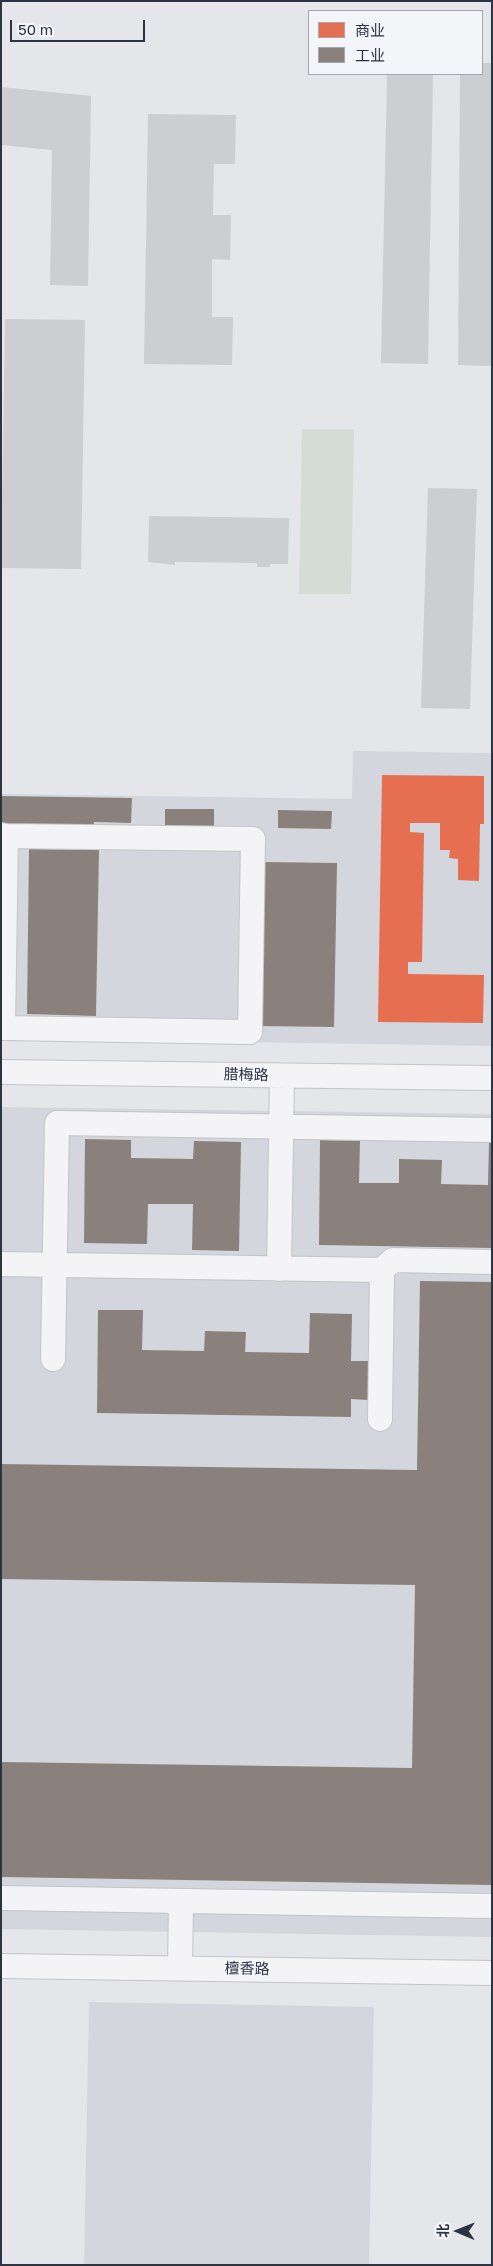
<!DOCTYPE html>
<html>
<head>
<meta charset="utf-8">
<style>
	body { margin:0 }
	#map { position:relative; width:493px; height:2266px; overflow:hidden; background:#e4e6e9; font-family:"Golos Text","Noto Sans SC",sans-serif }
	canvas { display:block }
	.frame { position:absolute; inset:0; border:2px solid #2c3342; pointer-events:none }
	.legend { position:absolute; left:308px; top:10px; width:175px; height:65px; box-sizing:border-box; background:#f3f5f8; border:1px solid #a3a7af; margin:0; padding:6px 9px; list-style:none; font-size:15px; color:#2c3342 }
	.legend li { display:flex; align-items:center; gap:10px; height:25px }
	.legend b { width:25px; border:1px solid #a3a7af }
	.north { position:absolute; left:433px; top:2206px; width:50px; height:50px; -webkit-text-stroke:4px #f3f5f8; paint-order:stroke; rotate:271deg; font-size:14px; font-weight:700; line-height:20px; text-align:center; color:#2c3342 }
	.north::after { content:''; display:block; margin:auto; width:18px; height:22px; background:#2c3342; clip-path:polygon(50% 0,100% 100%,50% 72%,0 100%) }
	.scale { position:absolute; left:10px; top:20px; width:135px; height:22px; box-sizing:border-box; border:2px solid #2c3342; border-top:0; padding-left:6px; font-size:15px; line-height:18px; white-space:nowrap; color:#2c3342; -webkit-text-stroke:4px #f3f5f8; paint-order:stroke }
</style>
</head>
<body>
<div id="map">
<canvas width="493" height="2266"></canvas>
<div class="frame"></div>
<ul class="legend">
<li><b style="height:14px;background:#e76f51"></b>商业</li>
<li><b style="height:14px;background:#8a817c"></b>工业</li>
</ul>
<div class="north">北</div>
<div class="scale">50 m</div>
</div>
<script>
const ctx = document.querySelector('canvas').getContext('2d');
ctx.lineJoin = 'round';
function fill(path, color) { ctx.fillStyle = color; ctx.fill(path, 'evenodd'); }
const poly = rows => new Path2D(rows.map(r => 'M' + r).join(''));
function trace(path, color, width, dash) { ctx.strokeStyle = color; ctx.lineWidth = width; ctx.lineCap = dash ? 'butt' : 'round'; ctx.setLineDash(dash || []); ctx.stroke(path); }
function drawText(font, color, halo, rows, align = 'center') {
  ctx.font = font + ' "Golos Text","Noto Sans SC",sans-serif'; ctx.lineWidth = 5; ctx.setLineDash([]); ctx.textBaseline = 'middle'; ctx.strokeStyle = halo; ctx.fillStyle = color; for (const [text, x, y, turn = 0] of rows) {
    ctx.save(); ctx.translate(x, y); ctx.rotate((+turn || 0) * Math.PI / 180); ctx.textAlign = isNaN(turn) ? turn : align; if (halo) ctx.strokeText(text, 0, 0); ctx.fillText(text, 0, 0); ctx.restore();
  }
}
fill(poly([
	[353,751,492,753,492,1046,1,1038,1,794,352,799],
	[1,1107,492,1114,492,1937,1,1929],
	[89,2002,374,2007,369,2265,84,2265]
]), '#d3d6dc');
fill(poly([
	[302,429,354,429,351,594,299,594]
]), '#d5dcd5');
fill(poly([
	[382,775,484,776,484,824,480,824,479,881,458,880,458,859,449,858,450,850,440,850,440,823,410,823,410,832,424,833,422,962,408,962,408,974,484,975,483,1023,378,1022]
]), '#e76f51');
fill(poly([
	[1,796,132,798,131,823,94,822,94,829,1,828],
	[165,809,214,809,214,831,165,830],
	[278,810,332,811,331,829,278,828],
	[29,849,99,850,96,1016,27,1014],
	[261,862,337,863,334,1027,259,1026],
	[85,1139,131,1140,131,1158,193,1159,194,1141,241,1142,239,1251,192,1250,193,1204,148,1204,147,1244,84,1243],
	[320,1140,360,1141,359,1183,399,1183,399,1159,442,1160,441,1184,488,1185,489,1143,492,1143,492,1248,319,1245],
	[420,1281,492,1282,492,1885,1,1877,1,1762,412,1768,415,1585,1,1579,1,1464,417,1470],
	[98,1310,143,1310,142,1350,204,1351,205,1331,246,1332,245,1352,309,1353,310,1313,352,1314,351,1361,369,1361,368,1400,351,1399,351,1417,97,1413]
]), '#8a817c');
fill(poly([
	[482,63,492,63,492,366,458,365,460,74,482,74],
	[387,74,433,74,428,364,381,363],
	[1,87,91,96,88,286,50,285,52,150,1,145],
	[148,114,236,115,235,164,214,164,213,215,231,215,230,260,212,259,212,317,233,317,232,365,144,364],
	[5,319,85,320,81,569,1,568],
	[428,488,477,489,470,709,421,708],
	[149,516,289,518,288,564,270,564,270,567,257,567,257,563,175,562,175,565,148,562]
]), '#ccced1');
const minor = poly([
	[1,835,6,836,253,839,250,1032,3,1028,6,836],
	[1,1072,492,1078],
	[1,1264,382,1270,380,1419],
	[279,1269,282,1076],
	[382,1270,393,1260,492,1262],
	[53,1359,57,1123,492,1130],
	[1,1898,492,1906],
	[1,1966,492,1973],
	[180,1968,181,1901]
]);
trace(minor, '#c2c4c7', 26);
trace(minor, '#f4f4f6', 24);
drawText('15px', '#2c3342', '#f3f5f8', [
	["腊梅路",246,1075,1],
	["檀香路",247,1969,1]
]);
</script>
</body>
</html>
